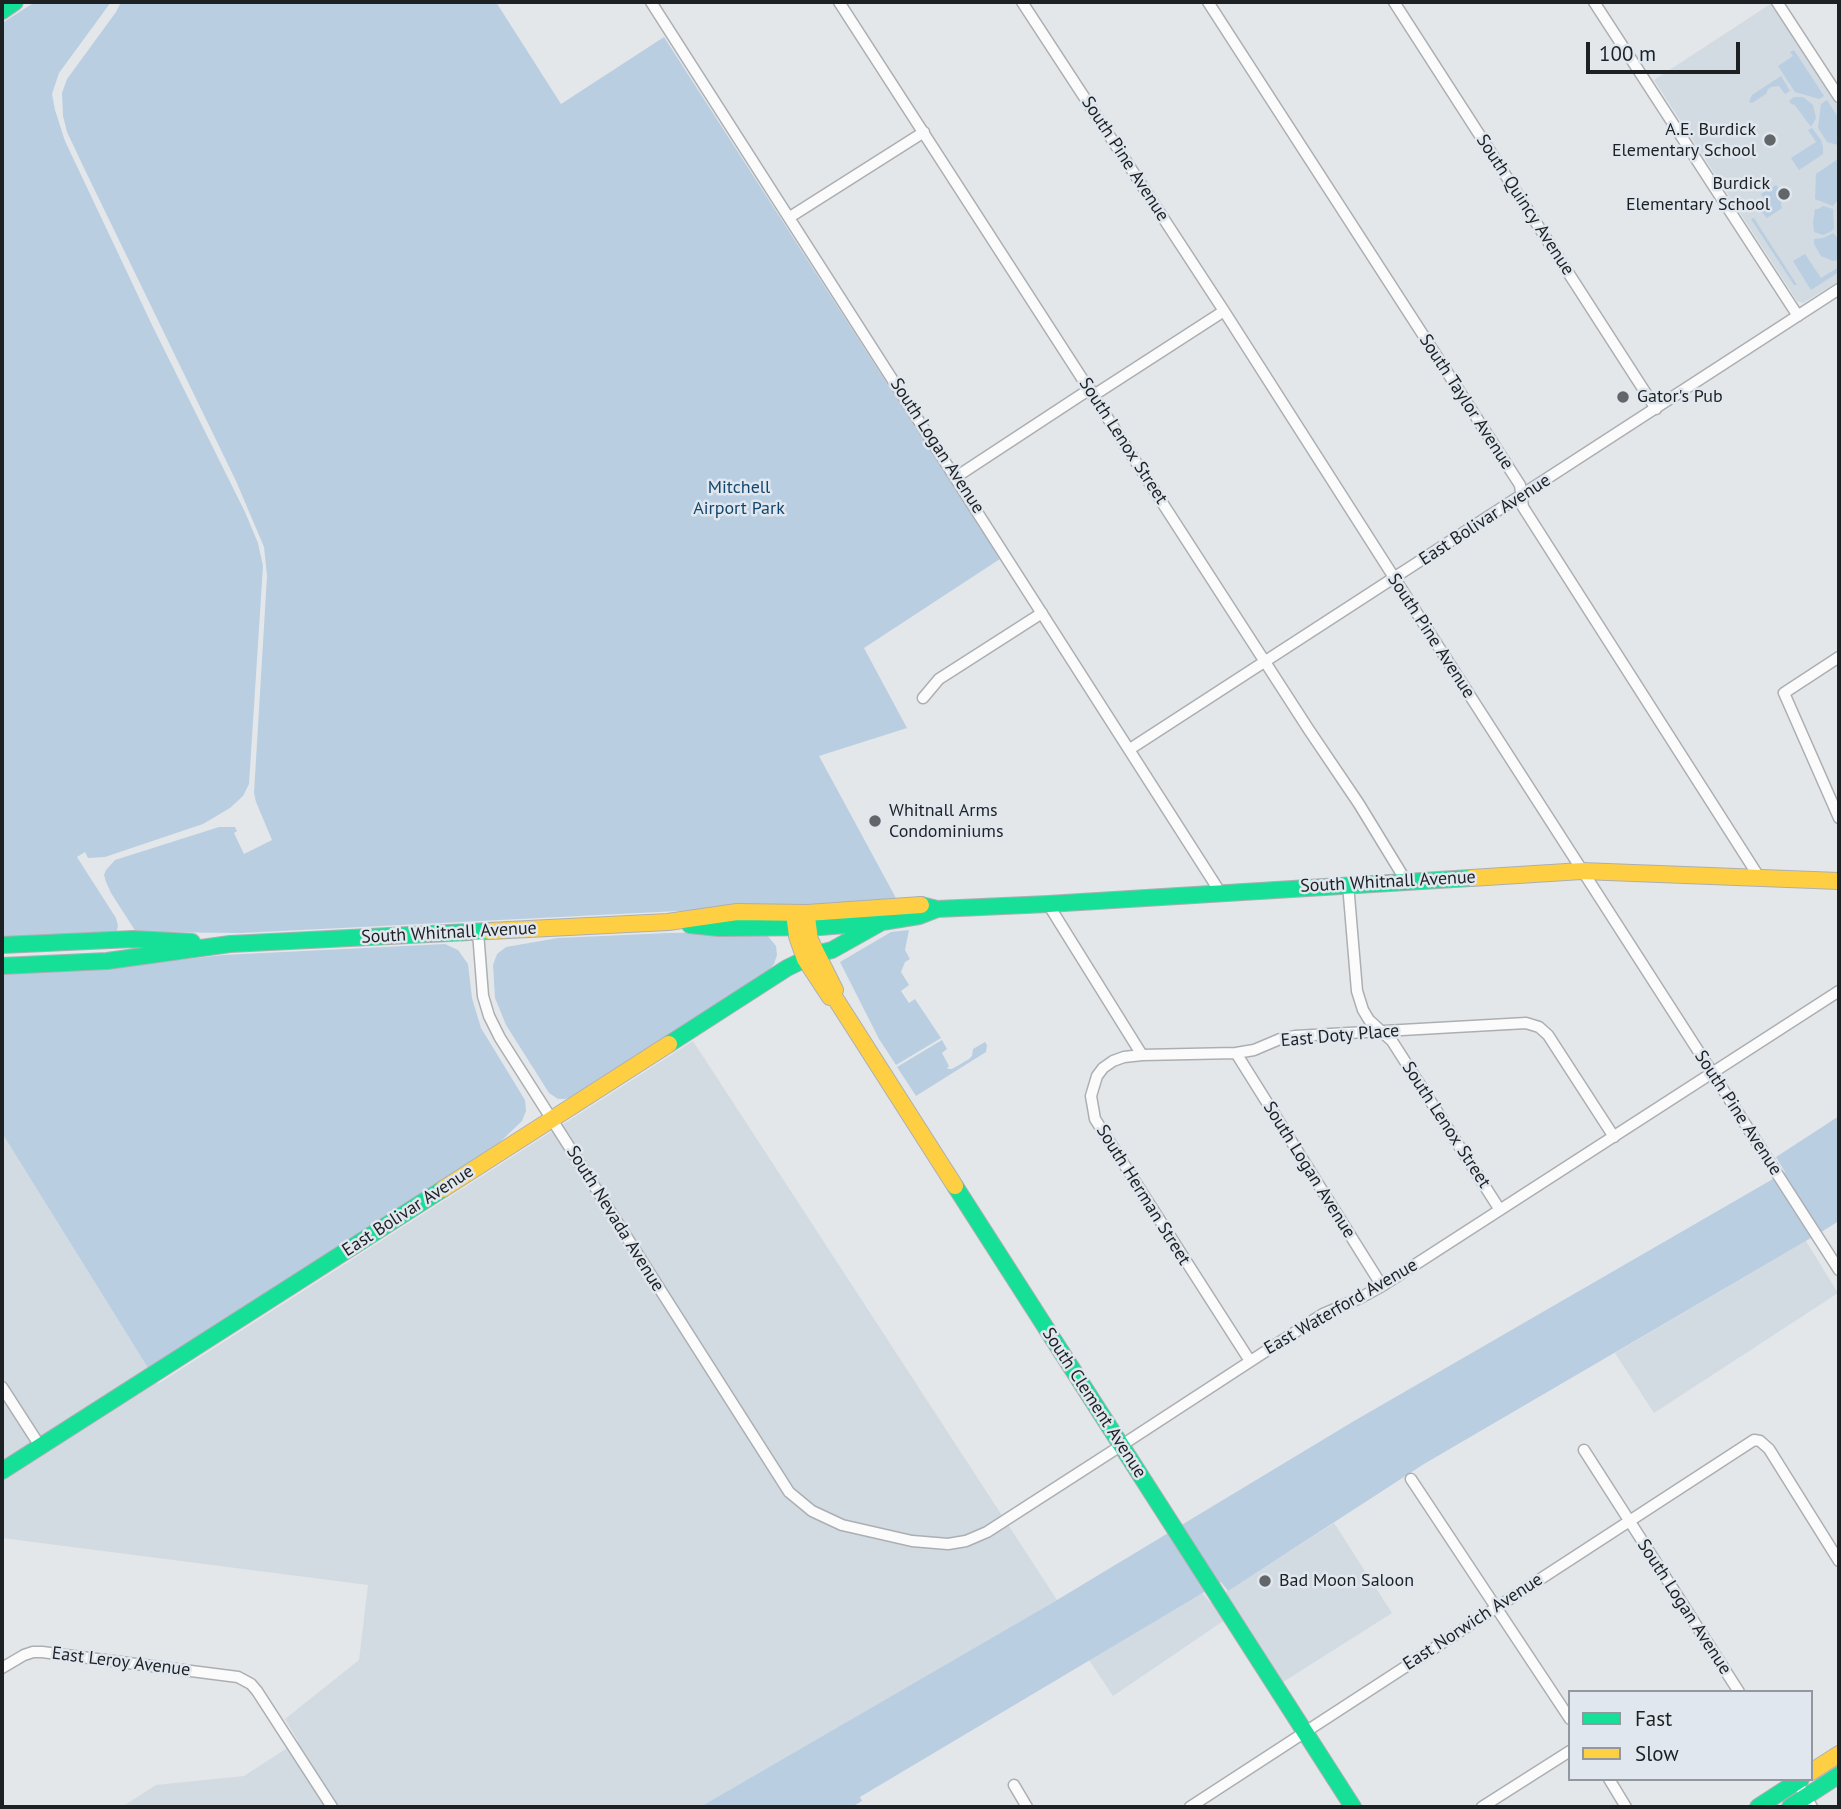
<!DOCTYPE html>
<html>
<head>
<meta charset="utf-8">
<style>
	body { margin:0 }
	#map { position:relative; width:1841px; height:1809px; overflow:hidden; background:#e4e7ea; font-family:"PT Sans",sans-serif }
	canvas { display:block }
	.frame { position:absolute; inset:0; border:4px solid #1e2123; pointer-events:none }
	.legend { position:absolute; left:1568px; top:1690px; width:245px; height:91px; box-sizing:border-box; background:#e0e7ee; border:2px solid #92989d; margin:0; padding:9px 12px; list-style:none; font-size:21px; color:#1e2123 }
	.legend li { display:flex; align-items:center; gap:14px; height:35px }
	.legend b { width:35px; border:2px solid #92989d }
	.scale { position:absolute; left:1586px; top:42px; width:154px; height:32px; box-sizing:border-box; border:4px solid #1e2123; border-top:0; padding-left:9px; font-size:21px; line-height:24px; white-space:nowrap; color:#1e2123; -webkit-text-stroke:5px #e0e7ee; paint-order:stroke }
</style>
</head>
<body>
<div id="map">
<canvas width="1841" height="1809"></canvas>
<div class="frame"></div>
<ul class="legend">
<li><b style="height:9px;background:#16e098"></b>Fast</li>
<li><b style="height:9px;background:#ffcf43"></b>Slow</li>
</ul>
<div class="scale">100 m</div>
</div>
<script>
const ctx = document.querySelector('canvas').getContext('2d');
ctx.lineJoin = 'round';
function fill(path, color) { ctx.fillStyle = color; ctx.fill(path, 'evenodd'); }
const poly = rows => new Path2D(rows.map(r => 'M' + r).join(''));
function trace(path, color, width, dash) { ctx.strokeStyle = color; ctx.lineWidth = width; ctx.lineCap = dash ? 'butt' : 'round'; ctx.setLineDash(dash || []); ctx.stroke(path); }
function drawText(font, color, halo, rows, align = 'center') {
  ctx.font = font + ' "PT Sans",sans-serif'; ctx.lineWidth = 5; ctx.setLineDash([]); ctx.textBaseline = 'middle'; ctx.strokeStyle = halo; ctx.fillStyle = color; for (const [text, x, y, turn = 0] of rows) {
    ctx.save(); ctx.translate(x, y); ctx.rotate((+turn || 0) * Math.PI / 180); ctx.textAlign = isNaN(turn) ? turn : align; if (halo) ctx.strokeText(text, 0, 0); ctx.fillText(text, 0, 0); ctx.restore();
  }
}
fill(poly([
	[1772,3,1839,107,1839,281,1803,303,1797,301,1654,80],
	[693,1041,1057,1600,700,1807,122,1807,156,1785,244,1776,298,1741,285,1719,359,1660,368,1585,2,1538,2,1133,158,1384],
	[1806,1241,1838,1293,1654,1413,1615,1353],
	[1334,1523,1392,1613,1283,1682,1238,1611,1113,1696,1089,1660,1202,1593,1210,1602]
]), '#d2dae2');
fill(poly([
	[35,2,111,2,59,73,52,94,55,110,65,141,152,325,245,512,258,543,263,566,249,784,243,796,230,808,203,824,105,857,88,858,85,852,77,857,116,918,118,926,116,933,2,938,2,23],
	[121,2,496,2,561,104,664,37,1000,559,864,648,907,728,819,756,897,900,242,933,136,932,111,893,106,882,104,875,106,870,115,860,219,827,235,827,237,831,234,833,244,854,272,840,256,802,254,793,267,576,264,547,236,481,83,166,67,132,63,116,62,93,67,79,116,12],
	[1794,50,1824,96,1819,99,1795,92,1778,66,1793,56,1790,52],
	[1781,76,1790,91,1785,94,1779,86,1771,87,1768,89,1766,94,1752,103,1749,102,1752,95],
	[1794,97,1803,97,1813,105,1816,118,1811,127,1794,104,1792,105,1789,101],
	[1827,100,1839,119,1839,144,1838,145,1827,142,1818,128,1821,104],
	[1812,128,1821,140,1823,147,1823,154,1799,170,1791,158,1816,142,1808,130],
	[1838,159,1839,198,1833,206,1815,199,1816,174],
	[1776,185,1783,192,1781,205,1782,208,1767,218,1757,206,1765,200,1761,194],
	[1823,206,1833,209,1834,228,1832,231,1823,235,1814,232,1813,222,1815,209,1818,209],
	[1754,218,1759,226,1797,285,1794,285,1751,219],
	[1833,233,1839,239,1839,260,1833,261,1821,256,1814,244,1814,239,1823,238],
	[1805,254,1821,278,1839,267,1839,272,1811,290,1793,261],
	[909,930,905,950,910,959,905,962,901,972,909,985,901,991,909,1003,915,999,941,1038,896,1065,879,1039,840,962,891,932],
	[760,932,767,935,776,946,777,955,774,964,769,970,569,1098,565,1099,558,1099,549,1093,506,1025,495,998,493,965,497,954,506,947,558,938,668,933],
	[445,944,458,950,468,964,472,998,481,1028,525,1100,526,1111,522,1121,499,1143,148,1368,2,1133,2,973,103,968,223,955],
	[942,1040,947,1049,942,1053,949,1066,947,1068,949,1069,952,1069,969,1059,972,1056,973,1049,985,1042,987,1045,986,1052,916,1096,897,1067],
	[1839,1116,1839,1221,1823,1231,1424,1464,1228,1591,1221,1582,860,1797,862,1801,852,1807,700,1807,1057,1600,1354,1421,1785,1172,1776,1157]
]), '#bacee2');
const street = poly([
	[651,2,1220,892],
	[839,2,1309,730,1359,804,1406,881],
	[1022,2,1224,311,1395,579,1839,1270],
	[1208,2,1520,485,1523,507,1759,877],
	[1394,2,1656,409],
	[1594,2,1798,316],
	[1777,2,1839,97],
	[790,217,924,132],
	[1094,395,1224,311],
	[956,477,1090,389],
	[1839,657,1784,693,1839,818],
	[923,698,939,679,1042,613],
	[1130,749,1839,289],
	[1348,884,1357,991,1363,1010,1369,1020,1392,1041,1500,1210],
	[1048,904,1142,1055,1124,1057,1113,1061,1103,1068,1097,1076,1091,1096,1095,1119,1250,1361],
	[478,932,483,996,489,1016,500,1038,789,1492,812,1511,842,1525,912,1541,948,1544,966,1541,987,1532,1122,1445,1309,1323,1323,1314,1360,1298,1382,1286,1839,991],
	[1236,1053,1382,1286],
	[1142,1055,1236,1053,1254,1050,1280,1039,1295,1036,1526,1023,1539,1027,1548,1035,1614,1137],
	[2,1387,40,1446],
	[1584,1450,1739,1692],
	[1411,1479,1570,1719],
	[2,1668,24,1655,33,1652,42,1652,238,1677,251,1684,257,1691,332,1807],
	[1609,1779,1626,1807],
	[1795,1779,1812,1807],
	[1014,1785,1027,1807],
	[1190,1807,1754,1440,1760,1441,1769,1449,1839,1561],
	[1482,1807,1570,1751]
]);
const fast = poly([
	[2,11,15,2],
	[921,905,937,909,1048,904,1471,878],
	[690,925,719,928,820,927,882,922,919,916,937,909],
	[2,945,133,939,192,942],
	[2,966,107,961,230,944,489,931],
	[669,1044,787,968,816,954,832,950,882,922],
	[955,1186,1353,1807],
	[2,1471,443,1189],
	[1758,1807,1801,1779],
	[1790,1807,1839,1775]
]);
const slow = poly([
	[1471,878,1582,871,1839,881],
	[794,913,797,936,805,959,830,997,835,998,955,1186],
	[807,917,810,940,835,990],
	[489,931,668,922,737,912,807,913,921,905],
	[443,1189,669,1044],
	[1811,1772,1839,1754]
]);
trace(street, '#acafb2', 13);
trace(fast, '#acafb2', 18);
trace(slow, '#acafb2', 18);
trace(street, '#fbfbfc', 10);
trace(fast, '#16e098', 16);
trace(slow, '#ffcf43', 16);
for (const [x, y, r, color] of [
	[1770,140,7,"#636669"],
	[1784,194,7,"#636669"],
	[1623,397,7,"#636669"],
	[875,821,7,"#636669"],
	[1265,1581,7,"#636669"]
]) { const dot = new Path2D(); dot.arc(x, y, r, 0, 2 * Math.PI); ctx.fillStyle = color; ctx.fill(dot); trace(dot, '#e0e7ee', 2.5); }
drawText('18px', '#1e2123', '#e0e7ee', [
	["A.E. Burdick",1756,130,"right"],
	["Elementary School",1756,151,"right"],
	["Burdick",1770,184,"right"],
	["Elementary School",1770,205,"right"],
	["Gator's Pub",1637,397],
	["Whitnall Arms",889,811],
	["Condominiums",889,832],
	["Bad Moon Saloon",1279,1581]
], 'left');
drawText('18px', '#1e2123', '#e0e7ee', [
	["South Pine Avenue",1125,159,57],
	["South Quincy Avenue",1525,205,57],
	["South Taylor Avenue",1466,402,57],
	["South Lenox Street",1123,441,57],
	["South Logan Avenue",937,446,57],
	["East Bolivar Avenue",1485,520,-33],
	["South Pine Avenue",1431,636,57],
	["South Whitnall Avenue",1388,882,-3],
	["South Whitnall Avenue",449,933,-3],
	["East Doty Place",1340,1036,-5],
	["South Pine Avenue",1738,1113,57],
	["South Lenox Street",1446,1125,57],
	["South Logan Avenue",1309,1170,58],
	["South Herman Street",1143,1195,58],
	["East Bolivar Avenue",408,1211,-33],
	["South Nevada Avenue",615,1219,58],
	["East Waterford Avenue",1341,1307,-30],
	["South Clement Avenue",1094,1403,57],
	["South Logan Avenue",1684,1607,57],
	["East Norwich Avenue",1473,1622,-33],
	["East Leroy Avenue",121,1662,7]
]);
drawText('18px', '#13466e', '#e0e7ee', [
	["Mitchell",739,488],
	["Airport Park",739,509]
]);
</script>
</body>
</html>
